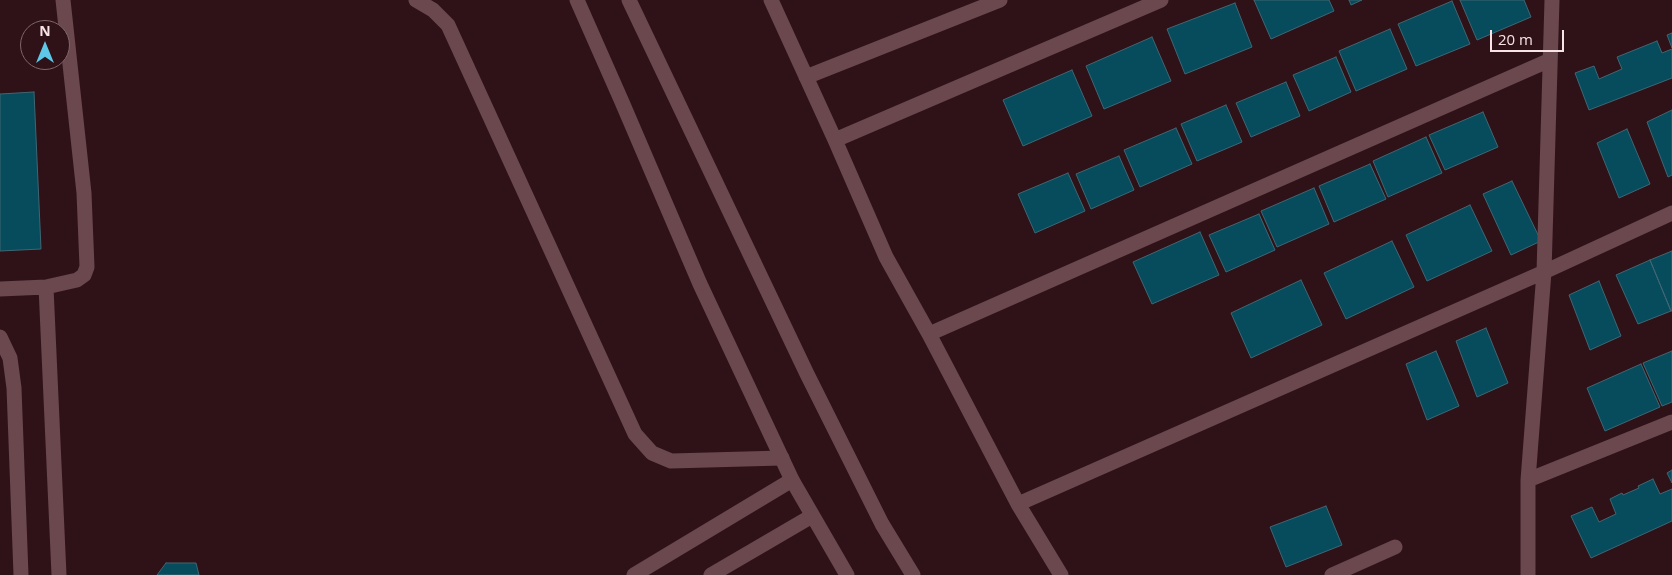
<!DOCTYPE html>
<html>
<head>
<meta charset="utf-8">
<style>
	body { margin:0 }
	#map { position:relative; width:1672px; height:575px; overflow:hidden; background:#2e1218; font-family:"Open Sans",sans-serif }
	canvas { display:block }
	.north { position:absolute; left:20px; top:20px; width:50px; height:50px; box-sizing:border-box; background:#2e1218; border:1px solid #7f666a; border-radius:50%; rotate:0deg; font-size:14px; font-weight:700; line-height:20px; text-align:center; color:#f8e3e6 }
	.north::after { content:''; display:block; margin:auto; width:18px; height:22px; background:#5dc7e8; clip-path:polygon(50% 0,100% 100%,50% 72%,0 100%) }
	.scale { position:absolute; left:1490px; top:30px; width:74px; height:22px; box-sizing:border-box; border:2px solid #f8e3e6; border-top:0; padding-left:6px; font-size:15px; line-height:18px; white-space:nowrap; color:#f8e3e6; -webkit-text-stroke:4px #2e1218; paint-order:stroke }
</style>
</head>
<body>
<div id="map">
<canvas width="1672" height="575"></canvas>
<div class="north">N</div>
<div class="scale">20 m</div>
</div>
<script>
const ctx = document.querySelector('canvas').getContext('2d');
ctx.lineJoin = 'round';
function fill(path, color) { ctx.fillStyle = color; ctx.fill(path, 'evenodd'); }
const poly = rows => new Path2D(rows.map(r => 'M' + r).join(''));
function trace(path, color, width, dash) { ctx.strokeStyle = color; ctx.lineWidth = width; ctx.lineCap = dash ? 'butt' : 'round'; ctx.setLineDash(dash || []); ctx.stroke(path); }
const building = poly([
	[1254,0,1329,0,1334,11,1271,39,1254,0],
	[1349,0,1362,0,1351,5,1349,0],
	[1460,0,1524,0,1531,17,1477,40,1460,0],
	[1452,1,1470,44,1416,66,1398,24,1452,1],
	[1235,3,1252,47,1185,74,1167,29,1235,3],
	[1390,29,1407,69,1356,91,1339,51,1390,29],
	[1672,33,1672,48,1667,35,1672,33],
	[1152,37,1171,81,1104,109,1086,66,1152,37],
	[1657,41,1662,53,1672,49,1672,78,1589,110,1575,73,1594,66,1599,79,1622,69,1617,57,1657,41],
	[1336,57,1351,92,1309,111,1293,75,1336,57],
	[1072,70,1092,116,1023,146,1003,100,1072,70],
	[1286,82,1300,116,1251,137,1236,103,1286,82],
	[34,92,41,249,0,251,0,94,34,92],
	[1226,105,1242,142,1197,161,1181,124,1226,105],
	[1672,110,1672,175,1668,177,1647,122,1672,110],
	[1483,112,1498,147,1445,170,1429,135,1483,112],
	[1176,128,1192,164,1140,187,1124,150,1176,128],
	[1627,129,1650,184,1619,198,1597,143,1627,129],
	[1426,137,1442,173,1388,197,1373,161,1426,137],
	[1119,156,1134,190,1091,209,1076,174,1119,156],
	[1370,164,1386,199,1334,222,1319,186,1370,164],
	[1068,173,1085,211,1035,233,1018,194,1068,173],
	[1512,181,1541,241,1511,255,1483,194,1512,181],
	[1314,188,1329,224,1277,247,1261,211,1314,188],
	[1470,205,1492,251,1427,281,1406,235,1470,205],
	[1259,214,1275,250,1226,272,1209,235,1259,214],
	[1200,232,1219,275,1152,304,1133,262,1200,232],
	[1392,241,1414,287,1346,319,1324,273,1392,241],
	[1672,251,1672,311,1671,311,1650,260,1672,251],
	[1650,260,1671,311,1638,324,1616,275,1650,260],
	[1301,280,1322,325,1251,358,1231,313,1301,280],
	[1599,281,1621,336,1590,350,1569,295,1599,281],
	[1486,328,1508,383,1477,397,1456,341,1486,328],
	[1436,351,1459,406,1427,420,1406,364,1436,351],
	[1672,351,1672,402,1662,406,1643,363,1672,351],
	[1641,364,1660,407,1605,431,1587,388,1641,364],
	[1672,470,1672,483,1667,473,1672,470],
	[1653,479,1660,494,1672,489,1672,521,1591,558,1571,516,1592,507,1599,522,1616,514,1610,499,1622,493,1623,495,1639,488,1638,486,1653,479],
	[1326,506,1342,545,1286,567,1270,527,1326,506],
	[166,563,196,563,199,575,157,575,166,563]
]);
fill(building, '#064c5d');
trace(building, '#416673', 1);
trace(poly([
	[416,0,433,10,448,25,635,434,652,453,671,461,782,458]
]), '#6b474e', 15);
trace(poly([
	[771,0,835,140,886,257,929,334,1018,504,1061,575],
	[806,77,1000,0],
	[835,140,1161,0],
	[46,287,77,280,84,275,87,267,84,193,63,0],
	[0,289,46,287,59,575],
	[929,334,1550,60],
	[0,337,10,358,14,388,21,575],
	[1528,480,1672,422],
	[1018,504,1544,272,1672,213],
	[634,575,792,480],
	[711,575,812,516],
	[1332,575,1395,547],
	[1528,575,1528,480,1544,272,1552,0]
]), '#6b474e', 15);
trace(poly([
	[577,0,622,102,700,284,792,480,847,575],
	[629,0,807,374,882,524,913,575]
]), '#6b474e', 15);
</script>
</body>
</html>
